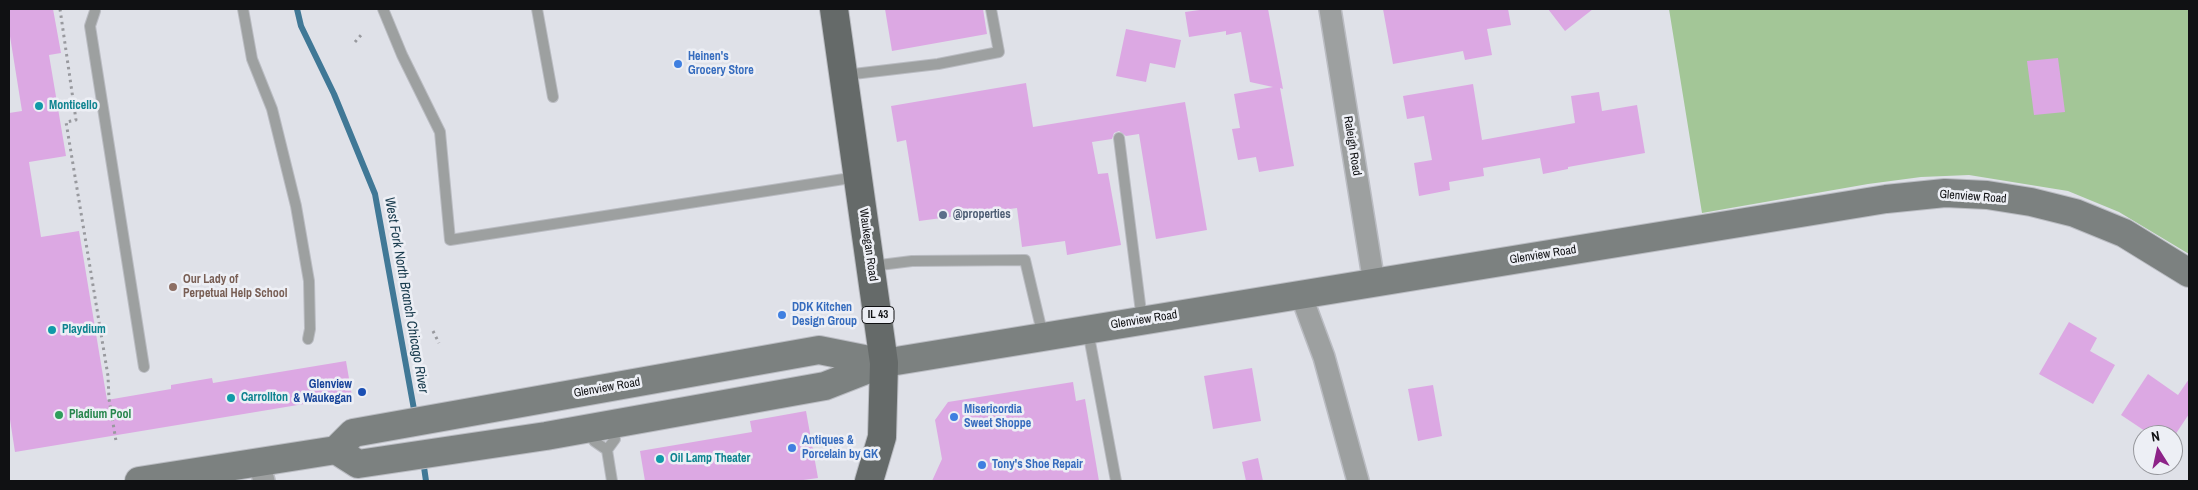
<!DOCTYPE html>
<html>
<head>
<meta charset="utf-8">
<style>
	body { margin:0 }
	#map { position:relative; width:2198px; height:490px; overflow:hidden; background:#dfe1e8; font-family:"Archivo Narrow",sans-serif }
	canvas { display:block }
	.frame { position:absolute; inset:0; border:10px solid #101113; pointer-events:none }
	.north { position:absolute; left:2133px; top:425px; width:50px; height:50px; box-sizing:border-box; background:#edeff5; border:1px solid #95969b; border-radius:50%; rotate:350deg; font-size:14px; font-weight:700; line-height:20px; text-align:center; color:#101113 }
	.north::after { content:''; display:block; margin:auto; width:18px; height:22px; background:#8d2388; clip-path:polygon(50% 0,100% 100%,50% 72%,0 100%) }
</style>
</head>
<body>
<div id="map">
<canvas width="2198" height="490"></canvas>
<div class="frame"></div>
<div class="north">N</div>
</div>
<script>
const ctx = document.querySelector('canvas').getContext('2d');
ctx.lineJoin = 'round';
function fill(path, color) { ctx.fillStyle = color; ctx.fill(path, 'evenodd'); }
const poly = rows => new Path2D(rows.map(r => 'M' + r).join(''));
function trace(path, color, width, dash) { ctx.strokeStyle = color; ctx.lineWidth = width; ctx.lineCap = dash ? 'butt' : 'round'; ctx.setLineDash(dash || []); ctx.stroke(path); }
function drawText(font, color, halo, rows, align = 'center') {
  ctx.font = font + ' "Archivo Narrow",sans-serif'; ctx.lineWidth = 5; ctx.setLineDash([]); ctx.textBaseline = 'middle'; ctx.strokeStyle = halo; ctx.fillStyle = color; for (const [text, x, y, turn = 0] of rows) {
    ctx.save(); ctx.translate(x, y); ctx.rotate((+turn || 0) * Math.PI / 180); ctx.textAlign = isNaN(turn) ? turn : align; if (halo) ctx.strokeText(text, 0, 0); ctx.fillText(text, 0, 0); ctx.restore();
  }
}
fill(poly([
	[1669,9,2189,9,2189,254,2119,212,2068,191,1969,175,1921,177,1868,184,1702,213]
]), '#a3c697');
trace(poly([
	[297,9,301,26,334,94,375,194,415,415],
	[423,460,426,481]
]), '#407896', 6);
fill(poly([
	[9,9,53,9,61,53,49,55,66,156,29,162,41,237,79,231,107,400,171,389,171,385,212,378,213,383,346,361,352,396,15,452,9,413,9,113,22,111,9,30],
	[885,9,983,9,987,34,892,51],
	[1207,9,1268,9,1283,89,1280,88,1294,166,1259,172,1256,157,1238,160,1232,129,1240,128,1234,94,1273,87,1250,82,1241,32,1226,35,1226,31,1189,37,1185,12],
	[1383,9,1508,9,1511,25,1487,29,1492,55,1465,60,1463,51,1393,64],
	[1548,9,1593,9,1565,31],
	[1126,29,1181,40,1175,68,1150,63,1146,82,1116,76],
	[2058,58,2065,112,2034,115,2027,61],
	[1026,83,1033,127,1185,102,1207,230,1156,239,1139,134,1126,136,1119,131,1114,133,1112,139,1092,142,1098,174,1108,173,1121,245,1067,255,1065,241,1022,247,1017,208,919,221,906,140,897,142,891,106],
	[1473,84,1482,140,1575,123,1571,96,1599,92,1602,111,1637,105,1645,153,1568,167,1568,169,1543,174,1540,158,1483,168,1484,176,1449,182,1450,190,1419,196,1414,163,1432,160,1424,116,1407,119,1403,96],
	[2069,322,2097,338,2090,351,2115,365,2093,404,2039,374],
	[1252,368,1261,421,1213,429,1204,376],
	[2148,374,2178,395,2189,379,2189,414,2175,435,2151,435,2121,415],
	[1073,382,1076,401,1085,399,1099,481,932,481,942,459,935,420,948,402],
	[1433,385,1442,436,1418,441,1408,389],
	[806,411,818,478,796,481,645,481,640,451,752,432,750,421],
	[1258,458,1263,481,1246,481,1242,462]
]), '#dca8e3');
const lane = poly([
	[243,9,252,59,272,109,296,206,309,281,310,329,308,339],
	[383,9,402,55,440,132,450,240,857,177],
	[537,9,553,97],
	[95,11,90,26,144,367],
	[845,75,938,64,999,52,991,9],
	[1119,138,1142,320],
	[872,266,912,261,1025,260,1043,336],
	[1088,331,1116,481],
	[592,429,594,441,607,450,612,481],
	[607,450,615,439,613,425]
]);
const street = poly([
	[1330,9,1374,283],
	[1301,295,1324,357,1358,481],
	[259,462,264,481]
]);
const secondary = poly([
	[336,450,358,464,546,436,825,386,884,363,1886,199,1945,193,1987,195,2031,202,2075,213,2124,233,2189,273],
	[139,481,336,450,353,433,819,350,884,363]
]);
const primary = poly([
	[834,9,884,363,882,437,869,481]
]);
trace(lane, '#babcc2', 12);
trace(street, '#babcc2', 24);
trace(secondary, '#babcc2', 30);
trace(primary, '#babcc2', 30);
trace(poly([
	[60,9,76,120,66,122,108,376,109,399,116,441],
	[355,42,362,34],
	[433,331,439,343]
]), '#98999e', 3, [2.5, 4]);
trace(lane, '#9da0a0', 10);
trace(street, '#9da0a0', 21);
trace(secondary, '#7c8180', 28);
trace(primary, '#656a69', 28);
for (const [x, y, r, color] of [
	[678,64,5,"#3f7fe0"],
	[39,106,5,"#0f9aa8"],
	[943,215,5,"#5c6f8a"],
	[173,287,5,"#8d6e63"],
	[782,315,5,"#3f7fe0"],
	[52,330,5,"#0f9aa8"],
	[362,392,5,"#1a4fb4"],
	[231,398,5,"#0f9aa8"],
	[59,415,5,"#2e9e5b"],
	[954,417,5,"#3f7fe0"],
	[792,448,5,"#3f7fe0"],
	[660,459,5,"#0f9aa8"],
	[982,465,5,"#3f7fe0"]
]) { const dot = new Path2D(); dot.arc(x, y, r, 0, 2 * Math.PI); ctx.fillStyle = color; ctx.fill(dot); trace(dot, '#edeff5', 2); }
for (const [x, y, w] of [
	[878,315,32]
]) { const box = new Path2D(); box.roundRect(x - w / 2, y - 8.5, w, 17, 4); ctx.fillStyle = '#edeff5'; ctx.fill(box); trace(box, '#101113', 1); }
drawText('bold 11px', '#101113', null, [
	["IL 43",878,315]
]);
drawText('bold 12px', '#366cbe', '#edeff5', [
	["Heinen's",688,57],
	["Grocery Store",688,71],
	["DDK Kitchen",792,308],
	["Design Group",792,322],
	["Misericordia",964,410],
	["Sweet Shoppe",964,424],
	["Antiques &",802,441],
	["Porcelain by GK",802,455],
	["Tony's Shoe Repair",992,465]
], 'left');
drawText('bold 12px', '#0d838f', '#edeff5', [
	["Monticello",49,106],
	["Playdium",62,330],
	["Carrollton",241,398],
	["Oil Lamp Theater",670,459]
], 'left');
drawText('12px', '#101113', '#edeff5', [
	["Raleigh Road",1352,146,81],
	["Glenview Road",1973,197,4],
	["Waukegan Road",868,245,82],
	["Glenview Road",1543,255,-9],
	["Glenview Road",1144,320,-9],
	["Glenview Road",607,388,-10]
]);
drawText('bold 12px', '#4e5e75', '#edeff5', [
	["@properties",953,215]
], 'left');
drawText('bold 12px', '#785e54', '#edeff5', [
	["Our Lady of",183,280],
	["Perpetual Help School",183,294]
], 'left');
drawText('bold 12px', '#164399', '#edeff5', [
	["Glenview",352,385],
	["& Waukegan",352,399]
], 'right');
drawText('bold 12px', '#27864d', '#edeff5', [
	["Pladium Pool",69,415]
], 'left');
drawText('italic 14px', '#16394b', '#edeff5', [
	["West Fork North Branch Chicago River",406,295,80]
]);
</script>
</body>
</html>
